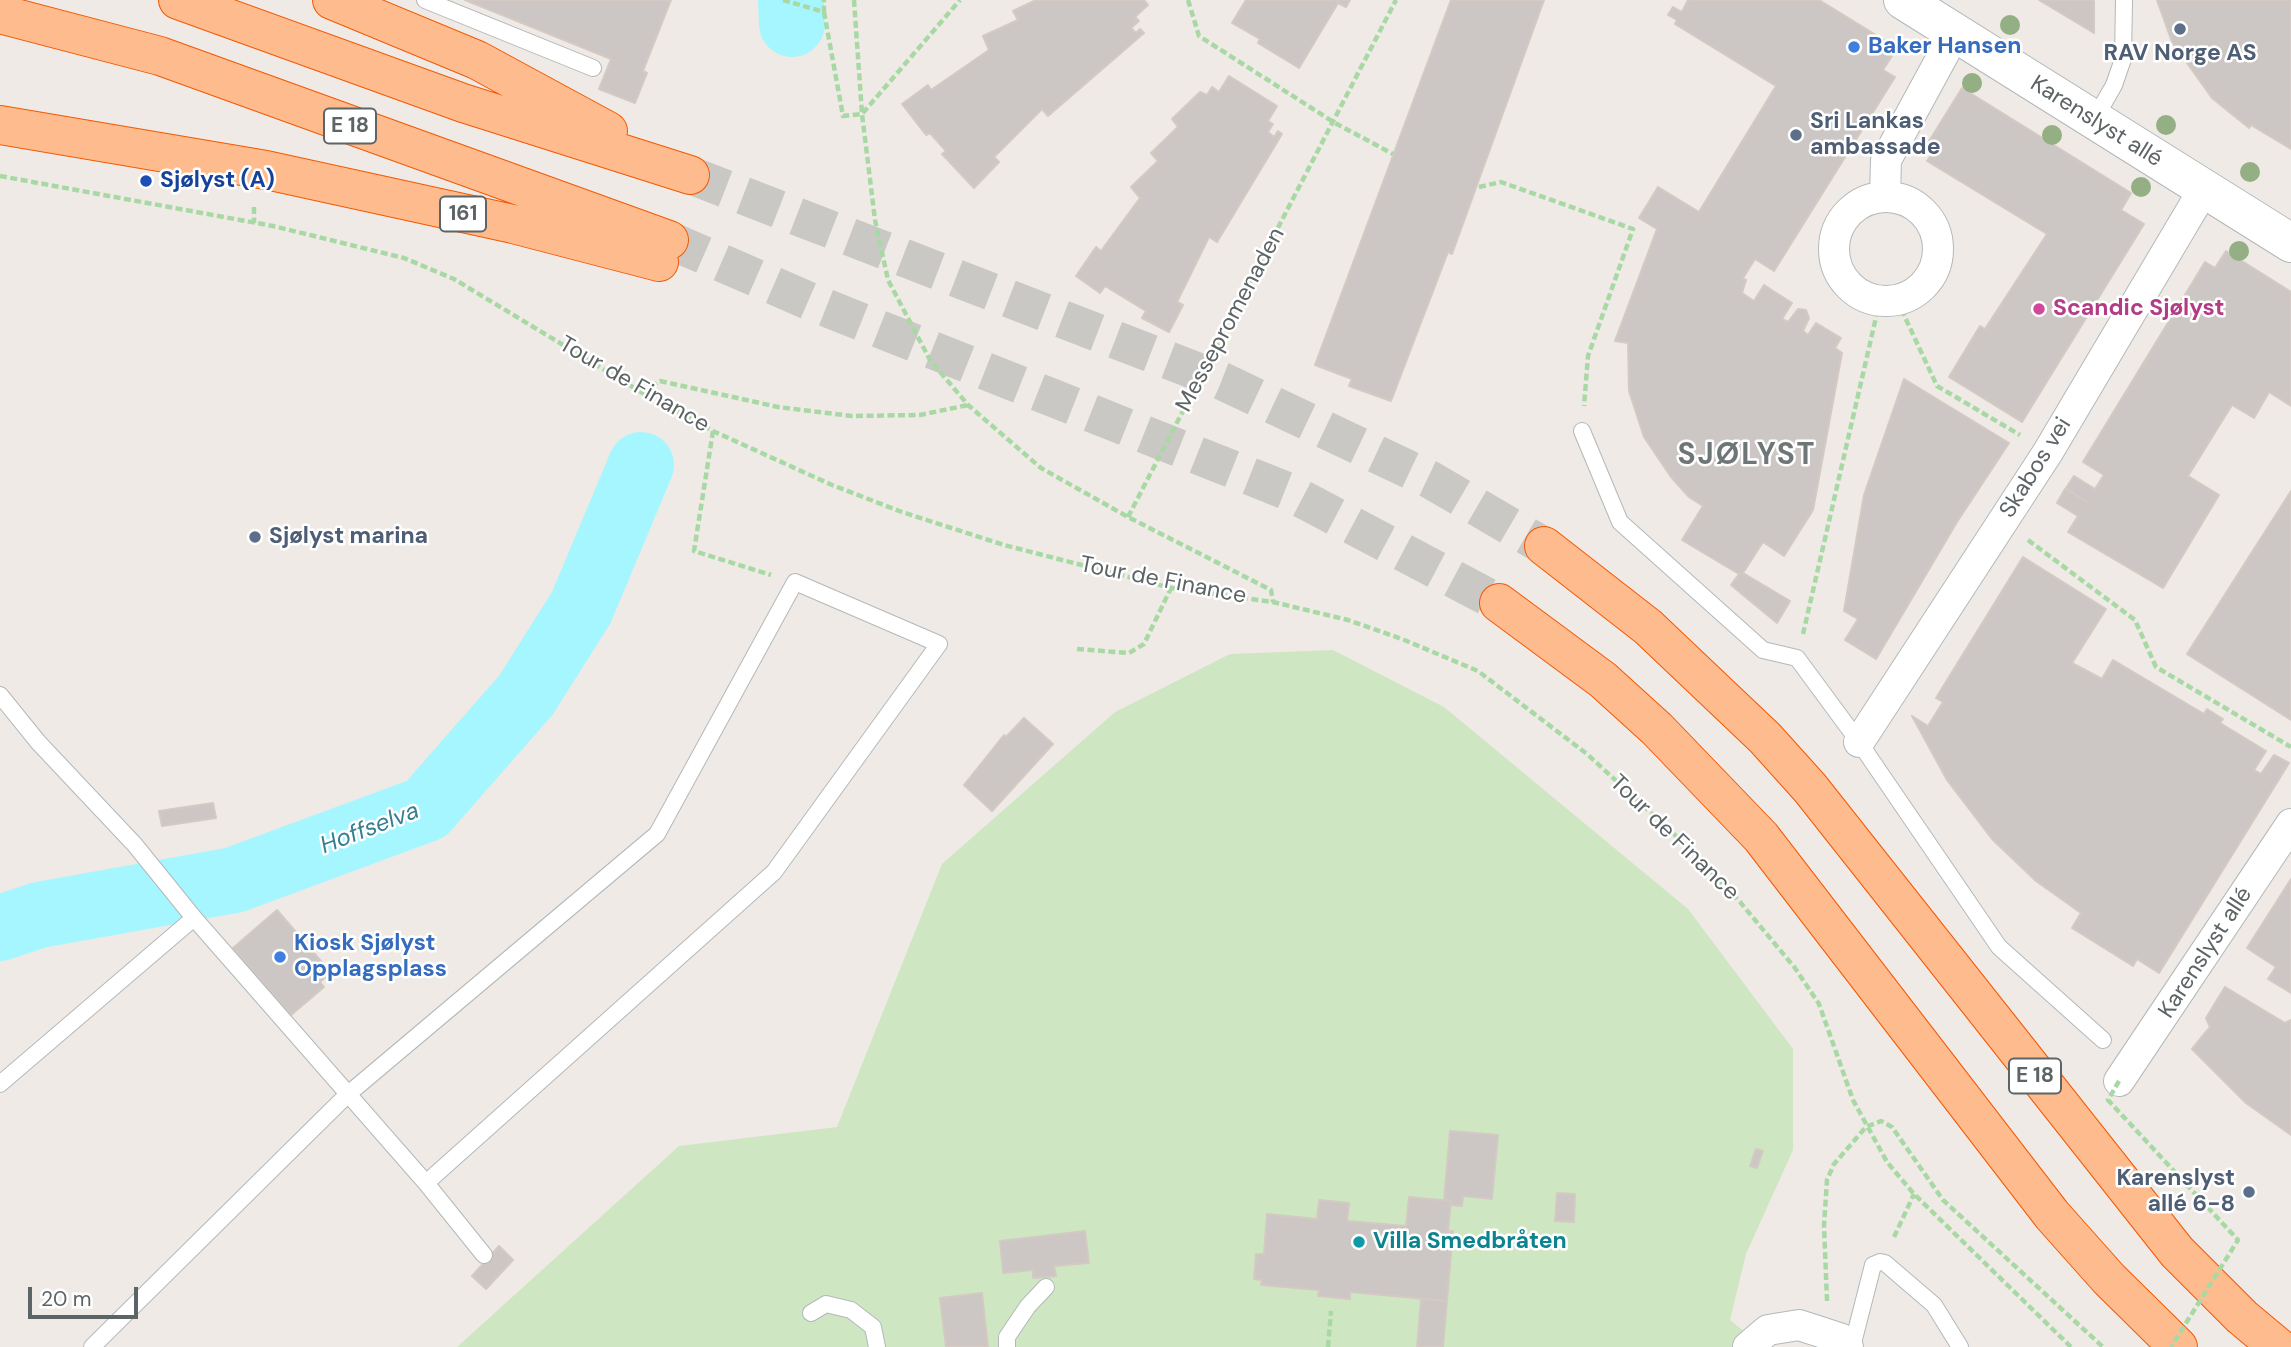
<!DOCTYPE html>
<html>
<head>
<meta charset="utf-8">
<style>
	body { margin:0 }
	#map { position:relative; width:2291px; height:1347px; overflow:hidden; background:#efeae5; font-family:"DM Sans",sans-serif }
	canvas { display:block }
	.scale { position:absolute; left:28px; top:1287px; width:110px; height:32px; box-sizing:border-box; border:4px solid #5d6466; border-top:0; padding-left:9px; font-size:21px; line-height:24px; white-space:nowrap; color:#5d6466; -webkit-text-stroke:5px #fff; paint-order:stroke }
</style>
</head>
<body>
<div id="map">
<canvas width="2291" height="1347"></canvas>
<div class="scale">20 m</div>
</div>
<script>
const ctx = document.querySelector('canvas').getContext('2d');
ctx.lineJoin = 'round';
function fill(path, color) { ctx.fillStyle = color; ctx.fill(path, 'evenodd'); }
const poly = rows => new Path2D(rows.map(r => 'M' + r).join(''));
function trace(path, color, width, dash) { ctx.strokeStyle = color; ctx.lineWidth = width; ctx.lineCap = dash ? 'butt' : 'round'; ctx.setLineDash(dash || []); ctx.stroke(path); }
function drawText(font, color, halo, rows, align = 'center') {
  ctx.font = font + ' "DM Sans",sans-serif'; ctx.lineWidth = 5; ctx.setLineDash([]); ctx.textBaseline = 'middle'; ctx.strokeStyle = halo; ctx.fillStyle = color; for (const [text, x, y, turn = 0] of rows) {
    ctx.save(); ctx.translate(x, y); ctx.rotate((+turn || 0) * Math.PI / 180); ctx.textAlign = isNaN(turn) ? turn : align; if (halo) ctx.strokeText(text, 0, 0); ctx.fillText(text, 0, 0); ctx.restore();
  }
}
fill(poly([
	[1333,650,1444,707,1688,909,1793,1049,1793,1150,1746,1254,1730,1320,1763,1347,457,1347,679,1146,837,1127,942,864,1115,712,1230,654]
]), '#cee7c2');
trace(poly([
	[791,0,792,24],
	[0,928,39,915,234,880,426,809,526,695,581,608,641,465]
]), '#a6f6ff', 66);
const building = poly([
	[465,0,671,0,643,71,647,73,635,103,599,89,611,59,465,0],
	[1036,0,1144,0,1148,5,1135,17,1139,21,1131,28,1136,33,1140,29,1144,33,1048,116,1042,109,994,157,999,162,974,188,942,154,946,151,930,133,926,135,902,104,928,85,931,90,989,50,983,36,1018,20,1013,11,1036,0],
	[1246,0,1350,0,1346,7,1338,3,1299,68,1258,43,1260,39,1232,23,1246,0],
	[1451,0,1544,0,1452,254,1448,252,1391,401,1349,386,1352,379,1315,365,1451,0],
	[1688,0,1819,0,1897,48,1883,70,1895,77,1774,271,1755,259,1743,278,1746,280,1742,293,1754,301,1764,285,1792,303,1782,319,1788,322,1798,309,1806,310,1809,318,1803,331,1808,335,1816,323,1841,338,1835,348,1842,353,1813,510,1784,556,1763,542,1743,573,1790,601,1777,623,1731,585,1739,574,1682,540,1703,506,1689,497,1671,477,1644,437,1629,391,1628,343,1615,341,1657,229,1639,218,1658,187,1699,212,1776,86,1675,24,1677,20,1668,15,1673,7,1682,12,1688,0],
	[2039,0,2094,0,2094,33,2039,0],
	[2157,0,2291,0,2291,149,2251,125,2249,128,2212,98,2172,42,2157,0],
	[1229,76,1277,106,1268,121,1273,124,1268,132,1274,137,1278,131,1282,134,1217,242,1209,237,1177,302,1183,305,1169,332,1142,318,1146,311,1105,286,1100,293,1076,276,1096,247,1101,251,1140,198,1131,187,1158,161,1151,153,1178,127,1172,119,1200,92,1207,95,1212,87,1219,92,1229,76],
	[1962,88,2131,193,2121,210,2144,224,2022,422,1949,377,1980,326,1985,329,2047,234,1927,161,1936,148,1928,143,1962,88],
	[2226,251,2291,292,2291,406,2269,392,2254,418,2232,405,2188,476,2219,495,2163,588,2068,532,2078,516,2057,503,2065,489,2087,502,2066,488,2074,476,2095,489,2104,475,2083,462,2205,262,2215,268,2226,251],
	[1904,379,2009,443,1957,522,1876,659,1845,640,1858,619,1844,611,1864,495,1904,379],
	[2291,491,2291,720,2187,654,2291,491],
	[2023,557,2106,609,2072,663,2102,679,2113,660,2204,714,2207,709,2223,719,2220,723,2266,751,2254,770,2261,774,2274,755,2289,763,2159,973,2137,959,2133,966,2072,928,2081,913,2036,881,1992,839,1947,780,1912,716,1928,726,1943,702,1936,698,2023,557],
	[1024,718,1053,744,992,811,964,785,1004,735,1006,737,1024,718],
	[213,803,216,818,162,826,159,811,213,803],
	[2291,879,2291,993,2268,979,2276,967,2247,948,2291,879],
	[277,910,326,967,322,969,328,975,320,982,324,987,291,1015,233,948,277,910],
	[2225,987,2285,1023,2291,1020,2291,1135,2246,1103,2192,1049,2210,1027,2206,1018,2225,987],
	[1450,1131,1498,1135,1492,1199,1463,1196,1462,1206,1450,1205,1451,1201,1444,1200,1450,1131],
	[1756,1149,1763,1151,1757,1168,1750,1166,1756,1149],
	[1557,1193,1575,1194,1574,1222,1555,1221,1557,1193],
	[1409,1197,1451,1201,1448,1231,1453,1231,1447,1301,1350,1292,1350,1299,1318,1296,1319,1290,1261,1285,1262,1280,1254,1279,1256,1254,1264,1254,1267,1214,1317,1219,1319,1200,1349,1203,1347,1221,1406,1226,1409,1197],
	[1085,1231,1089,1263,1054,1266,1056,1276,1033,1278,1033,1270,1003,1273,1000,1241,1085,1231],
	[499,1246,513,1260,486,1289,472,1276,499,1246],
	[982,1293,988,1347,946,1347,940,1298,982,1293],
	[1421,1299,1447,1301,1443,1347,1417,1347,1421,1299]
]);
fill(building, '#ccc7c4');
trace(building, '#d4c9c3', 2);
trace(poly([
	[690,175,1222,381,1429,479,1544,546],
	[669,240,809,301,1287,491,1499,603]
]), '#cac8c5', 38, [38, 19]);
const lane = poly([
	[425,0,593,68],
	[2094,120,2114,85,2123,59,2124,0],
	[1582,431,1620,522,1763,650,1797,658,1859,742,1999,947,2103,1040],
	[0,695,38,742,135,845,194,918,426,1183,484,1255],
	[0,1084,194,918],
	[811,1313,826,1304,851,1310,873,1327,877,1347],
	[92,1347,347,1095,657,834,795,582,939,644,774,872,426,1183],
	[1007,1347,1007,1337,1028,1306,1046,1287],
	[1852,1347,1873,1265,1880,1262,1885,1263,1934,1305,1960,1347]
]);
const street = poly([
	[1885,197,1886,160,1954,35],
	'1834 249a52 52 0 1 1 104 0a52 52 0 1 1-104 0Z',
	[1859,742,2048,452,2204,189],
	[2119,1081,2291,824],
	[1748,1347,1768,1330,1799,1325,1842,1339,1848,1347]
]);
const secondary = poly([
	[1903,0,2291,243]
]);
const highway = poly([
	[178,0,463,103,690,175],
	[332,0,477,60,608,131],
	[0,14,160,56,669,240],
	[0,125,266,170,513,224,659,262],
	[1544,546,1648,627,1765,738,1810,788,2177,1252,2242,1317,2278,1347],
	[1499,603,1603,680,1657,729,1761,837,2052,1215,2109,1279,2178,1347]
]);
trace(lane, '#b3b8ba', 18);
trace(street, '#b3b8ba', 32);
trace(secondary, '#b2b8ba', 40);
trace(highway, '#f55700', 40);
trace(poly([
	[783,0,824,12,824,0],
	[854,0,862,114,875,220,888,280,930,360,968,405,1041,468,1128,517,1271,590,1273,602],
	[1188,0,1199,36,1335,123,1393,154],
	[824,12,843,116,862,114,960,0],
	[0,176,273,226,404,258,454,279,641,392,713,431,832,485,902,512,1004,545,1171,588,1273,602,1348,620,1402,639,1478,671,1587,754,1674,834,1740,902,1795,968,1819,1004,1853,1100,1887,1162,1914,1194,2071,1347],
	[1479,187,1501,182,1633,229,1588,356,1584,406],
	[254,207,254,223],
	[1897,300,1937,386,2020,435],
	[642,392,660,381,778,407,852,416,920,415,968,405],
	[713,431,694,551,771,575],
	[1128,517,1396,0],
	[2028,540,2135,620,2156,667,2291,747],
	[1803,634,1880,300],
	[1077,649,1129,653,1144,644,1171,588],
	[1894,1237,1914,1194],
	[1827,1301,1824,1225,1827,1180,1834,1164,1866,1127,1881,1121,1892,1127,1943,1200,2103,1347],
	[1328,1347,1331,1311]
]), '#a8d9a5', 4.5, [7, 3.5]);
trace(lane, '#fff', 16);
trace(street, '#fff', 30);
trace(secondary, '#fff', 38);
trace(highway, '#febc8e', 38);
trace(poly([
	[2119,1081,2108,1100,2238,1240,2171,1347]
]), '#a8d9a5', 4.5, [7, 3.5]);
ctx.fillStyle = '#94af83';
for (const [x, y] of [
	[2010,25],
	[1972,83],
	[2166,125],
	[2052,135],
	[2250,172],
	[2141,187],
	[2239,251]
]) { ctx.beginPath(); ctx.arc(x, y, 10, 0, 2 * Math.PI); ctx.fill(); }
for (const [x, y, r, color] of [
	[2180,29,7,"#5c6f8a"],
	[1854,47,7,"#3f7fe0"],
	[1796,135,7,"#5c6f8a"],
	[146,181,7,"#1a4fb4"],
	[2039,309,7,"#d1479c"],
	[255,537,7,"#5c6f8a"],
	[280,957,7,"#3f7fe0"],
	[2249,1192,7,"#5c6f8a"],
	[1359,1242,7,"#0f9aa8"]
]) { const dot = new Path2D(); dot.arc(x, y, r, 0, 2 * Math.PI); ctx.fillStyle = color; ctx.fill(dot); trace(dot, '#fff', 2.5); }
for (const [x, y, w] of [
	[350,126,52],
	[463,214,46],
	[2035,1076,52]
]) { const box = new Path2D(); box.roundRect(x - w / 2, y - 17.5, w, 35, 5); ctx.fillStyle = '#fff'; ctx.fill(box); trace(box, '#5d6466', 2); }
drawText('bold 21px', '#5d6466', null, [
	["E 18",350,126],
	["161",463,214],
	["E 18",2035,1076]
]);
drawText('bold 23px', '#366cbe', '#fff', [
	["Baker Hansen",1868,47],
	["Kiosk Sjølyst",294,944],
	["Opplagsplass",294,970]
], 'left');
drawText('bold 23px', '#4e5e75', '#fff', [
	["RAV Norge AS",2180,54,"center"],
	["Sri Lankas",1810,122],
	["ambassade",1810,148],
	["Sjølyst marina",269,537],
	["Karenslyst",2235,1179,"right"],
	["allé 6-8",2235,1205,"right"]
], 'left');
drawText('23px', '#5d6466', '#fff', [
	["Karenslyst allé",2096,122,32],
	["Messepromenaden",1231,320,-62],
	["Tour de Finance",634,385,30],
	["Skabos vei",2036,468,-58],
	["Tour de Finance",1163,581,11],
	["Tour de Finance",1674,838,44],
	["Karenslyst allé",2206,953,-57]
]);
drawText('bold 23px', '#164399', '#fff', [
	["Sjølyst (A)",160,181]
], 'left');
drawText('bold 23px', '#b23c85', '#fff', [
	["Scandic Sjølyst",2053,309]
], 'left');
drawText('bold 23px', '#0d838f', '#fff', [
	["Villa Smedbråten",1373,1242]
], 'left');
drawText('italic 24px', '#367f8f', '#fff', [
	["Hoffselva",370,829,-21]
]);
ctx.letterSpacing = '2px';
drawText('bold 30px', '#6e7678', '#fff', [
	["SJØLYST",1747,456]
]);
ctx.letterSpacing = '0px';
</script>
</body>
</html>
